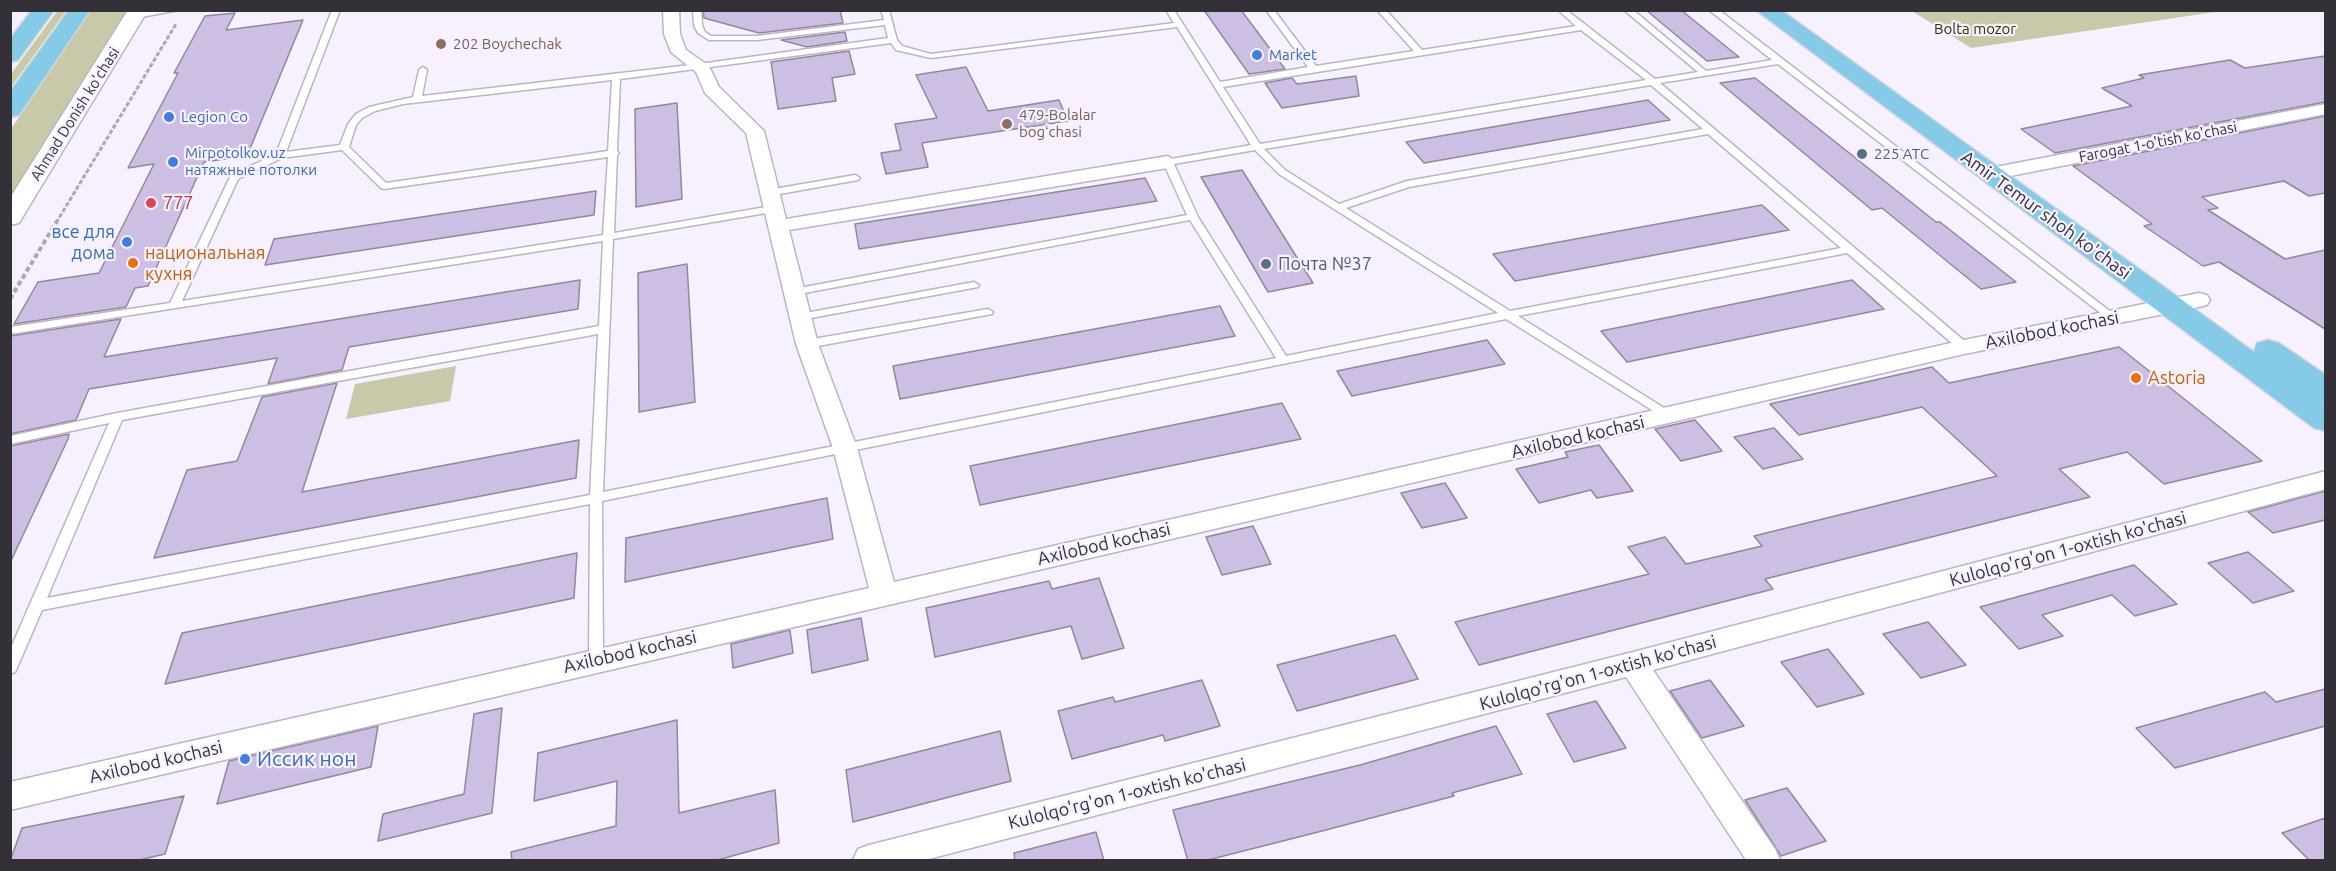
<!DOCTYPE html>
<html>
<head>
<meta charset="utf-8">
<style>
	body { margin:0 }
	#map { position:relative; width:2336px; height:871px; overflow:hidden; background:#f7f1ff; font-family:Ubuntu,sans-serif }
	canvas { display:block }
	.frame { position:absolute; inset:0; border:12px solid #333037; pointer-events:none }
</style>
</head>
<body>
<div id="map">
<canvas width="2336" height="871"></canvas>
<div class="frame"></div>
</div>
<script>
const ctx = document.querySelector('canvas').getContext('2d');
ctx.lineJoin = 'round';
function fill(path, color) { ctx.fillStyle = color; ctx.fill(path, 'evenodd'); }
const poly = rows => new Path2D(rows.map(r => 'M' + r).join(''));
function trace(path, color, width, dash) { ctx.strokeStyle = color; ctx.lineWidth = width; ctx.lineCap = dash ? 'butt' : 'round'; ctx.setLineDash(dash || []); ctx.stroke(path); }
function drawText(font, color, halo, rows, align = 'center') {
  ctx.font = font + ' Ubuntu,sans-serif'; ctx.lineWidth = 4.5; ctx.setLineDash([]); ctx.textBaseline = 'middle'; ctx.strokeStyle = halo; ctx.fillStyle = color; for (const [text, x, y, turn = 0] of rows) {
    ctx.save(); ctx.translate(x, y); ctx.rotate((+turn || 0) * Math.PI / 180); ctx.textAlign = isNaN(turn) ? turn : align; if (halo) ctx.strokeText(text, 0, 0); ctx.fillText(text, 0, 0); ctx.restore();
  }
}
fill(poly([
	[58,10,66,11,11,87,11,74],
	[90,11,126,11,114,37,11,199,11,129],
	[1912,11,2222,11,1971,48],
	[456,366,450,401,346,419,355,384]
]), '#c7c9a8');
const building = poly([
	[703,10,840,10,843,23,759,33,704,18,703,10],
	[1204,10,1241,10,1285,69,1249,74,1204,10],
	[1646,10,1681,10,1739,57,1707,61,1646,10],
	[235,13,226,30,303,20,247,156,204,162,148,286,135,288,126,307,14,324,38,282,99,273,154,164,128,168,178,73,174,73,205,16,235,13],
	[845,32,847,41,807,47,781,40,845,32],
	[849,51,855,74,832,78,836,101,778,109,771,62,849,51],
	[2325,56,2325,102,2055,153,2021,129,2132,106,2102,88,2144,78,2139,75,2230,60,2245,68,2325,56],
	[966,67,988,111,1059,100,1068,121,922,143,928,167,886,174,881,153,901,150,895,124,937,118,916,75,966,67],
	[1356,76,1359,96,1282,108,1265,83,1292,78,1297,84,1356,76],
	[1755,78,1936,222,1940,222,2016,282,1981,289,1882,208,1872,210,1720,83,1755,78],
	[1648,100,1670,120,1424,163,1406,142,1648,100],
	[677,103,682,199,636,207,635,109,677,103],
	[2325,116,2325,193,2309,196,2284,181,2202,197,2218,208,2208,210,2285,259,2325,250,2325,329,2219,262,2203,266,2144,226,2152,224,2073,166,2325,116],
	[1242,170,1313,283,1268,292,1201,177,1242,170],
	[1145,178,1157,201,859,249,855,224,1145,178],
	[596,191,594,215,265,265,274,239,596,191],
	[1762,205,1789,230,1515,281,1493,254,1762,205],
	[687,264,695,402,639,412,638,273,687,264],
	[580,280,578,309,349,347,342,370,268,384,277,358,89,389,76,420,10,434,10,336,121,319,104,357,580,280],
	[1852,280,1884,309,1627,362,1601,331,1852,280],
	[1220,306,1235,336,900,399,893,366,1220,306],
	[1487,340,1505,364,1352,396,1337,371,1487,340],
	[2119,347,2262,461,2164,484,2127,452,2059,469,2090,497,1765,579,1773,589,1479,665,1455,622,1649,574,1628,547,1665,537,1686,564,1762,546,1754,536,1997,476,1922,407,1799,435,1770,404,1932,367,1949,383,2119,347],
	[337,383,302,492,579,440,576,478,154,558,187,470,237,461,262,397,337,383],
	[1282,403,1301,439,980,505,970,466,1282,403],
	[1695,420,1722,451,1681,461,1655,429,1695,420],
	[1774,428,1803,459,1763,469,1734,437,1774,428],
	[69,434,68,439,10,563,10,446,69,434],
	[1599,445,1633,491,1597,498,1591,490,1539,503,1516,469,1568,457,1565,452,1599,445],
	[1445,483,1467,518,1422,528,1401,493,1445,483],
	[2325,491,2325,520,2273,533,2248,512,2325,491],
	[827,498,833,539,625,582,626,538,827,498],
	[1253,526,1271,564,1222,575,1206,537,1253,526],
	[2248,552,2294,591,2253,603,2208,563,2248,552],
	[577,553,574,598,165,684,182,633,577,553],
	[2134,565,2177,604,2135,616,2112,595,2042,615,2063,636,2019,649,1980,607,2134,565],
	[1099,578,1124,648,1082,659,1071,626,935,657,926,608,1049,581,1052,589,1099,578],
	[861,618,868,660,812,673,807,630,861,618],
	[1928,622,1966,665,1921,678,1883,634,1928,622],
	[790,630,793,653,733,668,731,644,790,630],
	[1395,635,1418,679,1297,711,1277,665,1395,635],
	[1828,649,1864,694,1817,707,1781,662,1828,649],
	[1202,680,1220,726,1165,741,1163,735,1072,759,1058,711,1113,697,1115,702,1202,680],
	[1710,680,1744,726,1702,738,1670,691,1710,680],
	[2325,689,2325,726,2175,768,2136,728,2265,692,2276,702,2325,689],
	[1596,701,1626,748,1574,762,1547,714,1596,701],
	[502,708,492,813,378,841,383,814,464,794,474,714,502,708],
	[677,720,679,813,775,790,779,843,714,861,512,861,511,852,616,826,617,781,534,801,538,753,677,720],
	[378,726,371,767,217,804,229,761,378,726],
	[1496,726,1522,774,1452,793,1454,796,1326,830,1204,861,1188,861,1173,810,1360,765,1496,726],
	[1000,731,1011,781,853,822,846,770,1000,731],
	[1787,788,1826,841,1781,856,1745,800,1787,788],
	[184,796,165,854,135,861,10,861,22,828,184,796],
	[2325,818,2325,861,2310,861,2282,833,2325,818],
	[1096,832,1104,861,1015,861,1014,853,1096,832]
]);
fill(building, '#cdbee3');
trace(building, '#8f8998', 1.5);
const service = poly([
	[156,10,179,10,136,18,132,16,156,10],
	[332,10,340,10,286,152,340,145,348,124,356,114,369,107,413,97,419,70,423,67,427,70,422,96,699,64,888,38,885,25,757,40,709,40,698,33,694,25,693,10,701,10,702,25,705,32,711,36,757,36,884,20,881,10,889,10,897,40,902,46,931,54,1174,23,1166,10,1174,10,1220,82,1308,67,1266,10,1274,10,1316,66,1414,51,1377,10,1386,10,1422,50,1576,26,1559,11,1572,10,1569,12,1655,79,1698,72,1624,10,1633,10,1706,71,1772,60,1709,10,1719,10,2120,319,2119,321,2111,321,1778,64,1660,83,1968,344,1970,347,1968,350,1960,350,1847,253,1518,316,1672,413,1674,416,1672,419,1668,420,1506,319,602,501,603,660,601,664,596,666,591,664,589,660,590,504,42,610,17,668,15,672,10,674,10,650,109,423,10,444,10,436,117,413,599,326,603,241,10,334,10,327,170,303,231,175,276,154,332,10],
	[1177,27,1251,145,1165,160,1163,162,1187,215,794,289,789,292,794,295,1190,220,1276,358,603,492,613,239,772,212,777,209,772,206,614,233,617,155,619,153,617,151,620,79,891,43,896,50,931,58,1177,27],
	[1581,30,1646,80,1260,144,1223,87,1581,30],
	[612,80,608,151,386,183,349,147,356,125,362,118,375,111,403,104,612,80],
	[1651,85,1703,129,1407,181,1339,204,1285,170,1264,149,1651,85],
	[1708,134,1841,248,1510,311,1346,208,1409,187,1708,134],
	[342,150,381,188,384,189,608,157,603,235,182,301,238,179,282,158,342,150],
	[1255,150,1279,174,1498,313,1286,356,1198,217,1174,164,1255,150],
	[598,334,590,495,47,598,122,420,598,334],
	[855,175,860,178,858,180,768,196,763,193,768,190,855,175],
	[974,282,979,285,978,287,800,320,795,317,800,314,974,282],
	[988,309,993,312,992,314,807,348,801,344,807,340,988,309]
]);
const minor = poly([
	[663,10,679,10,680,34,686,50,709,66,719,87,764,131,786,219,1168,156,1177,162,1168,168,789,230,818,344,857,448,894,582,1964,340,2199,293,2207,295,2210,300,2207,305,2199,307,1964,354,10,810,10,782,869,588,833,448,796,344,746,133,705,93,696,72,671,52,664,34,663,10],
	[2326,104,2326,114,1990,180,1981,174,1990,168,2326,104],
	[2326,471,2326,489,1653,670,1775,849,1780,860,1746,860,1626,677,925,860,853,860,858,849,869,845,1633,652,2326,471]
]);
const tertiary = poly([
	[128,10,148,10,22,218,19,223,10,225,10,198,128,10]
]);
const primary = poly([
	[32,10,54,10,18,60,10,62,10,39,32,10],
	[69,10,90,10,19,115,10,117,10,92,69,10],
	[1756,10,1781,10,2254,352,2257,343,2268,340,2279,343,2326,375,2326,402,2321,400,2326,403,2326,431,2314,428,1756,10]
]);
trace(service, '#bab4c4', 3);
trace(minor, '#bab4c4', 3);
trace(tertiary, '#bab4c4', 3);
trace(primary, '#d6d6d7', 3);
trace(poly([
	[56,223,176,24]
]), '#ada8b3', 3, [4.5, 2]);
trace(poly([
	[10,299,57,221]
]), '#ada8b3', 4, [5, 3]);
fill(service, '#fff');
fill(minor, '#fff');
fill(tertiary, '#fff');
fill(primary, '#85cbe8');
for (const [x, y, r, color] of [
	[441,44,6,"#8d6e63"],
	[1257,55,6,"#3f7fe0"],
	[169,117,6,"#3f7fe0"],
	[1007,124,6,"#8d6e63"],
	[1862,154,6,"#5c6f8a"],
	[173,162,6,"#3f7fe0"],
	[151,203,6,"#e0444e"],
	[127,242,6,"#3f7fe0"],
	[133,263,6,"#e8710a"],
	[1266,264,6,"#5c6f8a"],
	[2136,378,6,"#e8710a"],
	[245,759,6,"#3f7fe0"]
]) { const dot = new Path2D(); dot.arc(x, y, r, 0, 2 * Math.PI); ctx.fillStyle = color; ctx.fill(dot); trace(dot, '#f7f1ff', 2); }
drawText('15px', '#303100', '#f7f1ff', [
	["Bolta mozor",1975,29]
]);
drawText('15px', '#785e54', '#f7f1ff', [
	["202 Boychechak",453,44],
	["479-Bolalar",1019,115],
	["bogʻchasi",1019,132]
], 'left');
drawText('15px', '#366cbe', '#f7f1ff', [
	["Market",1269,55],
	["Legion Co",181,117],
	["Mirpotolkov.uz",185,153],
	["натяжные потолки",185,170]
], 'left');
drawText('15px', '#333037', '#f7f1ff', [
	["Ahmad Donish ko'chasi",75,114,-58],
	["Farogat 1-o'tish ko'chasi",2158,142,-11]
]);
drawText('15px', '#4e5e75', '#f7f1ff', [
	["225 АТС",1874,154]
], 'left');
drawText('18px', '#be3a42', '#f7f1ff', [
	["777",163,203]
], 'left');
drawText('18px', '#333037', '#f7f1ff', [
	["Amir Temur shoh ko'chasi",2046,215,36],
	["Axilobod kochasi",2052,330,-11],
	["Axilobod kochasi",1578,437,-13],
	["Axilobod kochasi",1104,544,-13],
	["Kulolqo'rg'on 1-oxtish ko'chasi",2068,549,-15],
	["Axilobod kochasi",630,652,-13],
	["Kulolqo'rg'on 1-oxtish ko'chasi",1598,673,-15],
	["Axilobod kochasi",156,762,-13],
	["Kulolqo'rg'on 1-oxtish ko'chasi",1127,794,-14]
]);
drawText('18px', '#366cbe', '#f7f1ff', [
	["все для",115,232],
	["дома",115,253]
], 'right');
drawText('18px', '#c56008', '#f7f1ff', [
	["национальная",145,253],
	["кухня",145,274],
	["Astoria",2148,378]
], 'left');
drawText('18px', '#4e5e75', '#f7f1ff', [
	["Почта №37",1278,264]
], 'left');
drawText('21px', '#366cbe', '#f7f1ff', [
	["Иссик нон",257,759]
], 'left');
</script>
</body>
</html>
